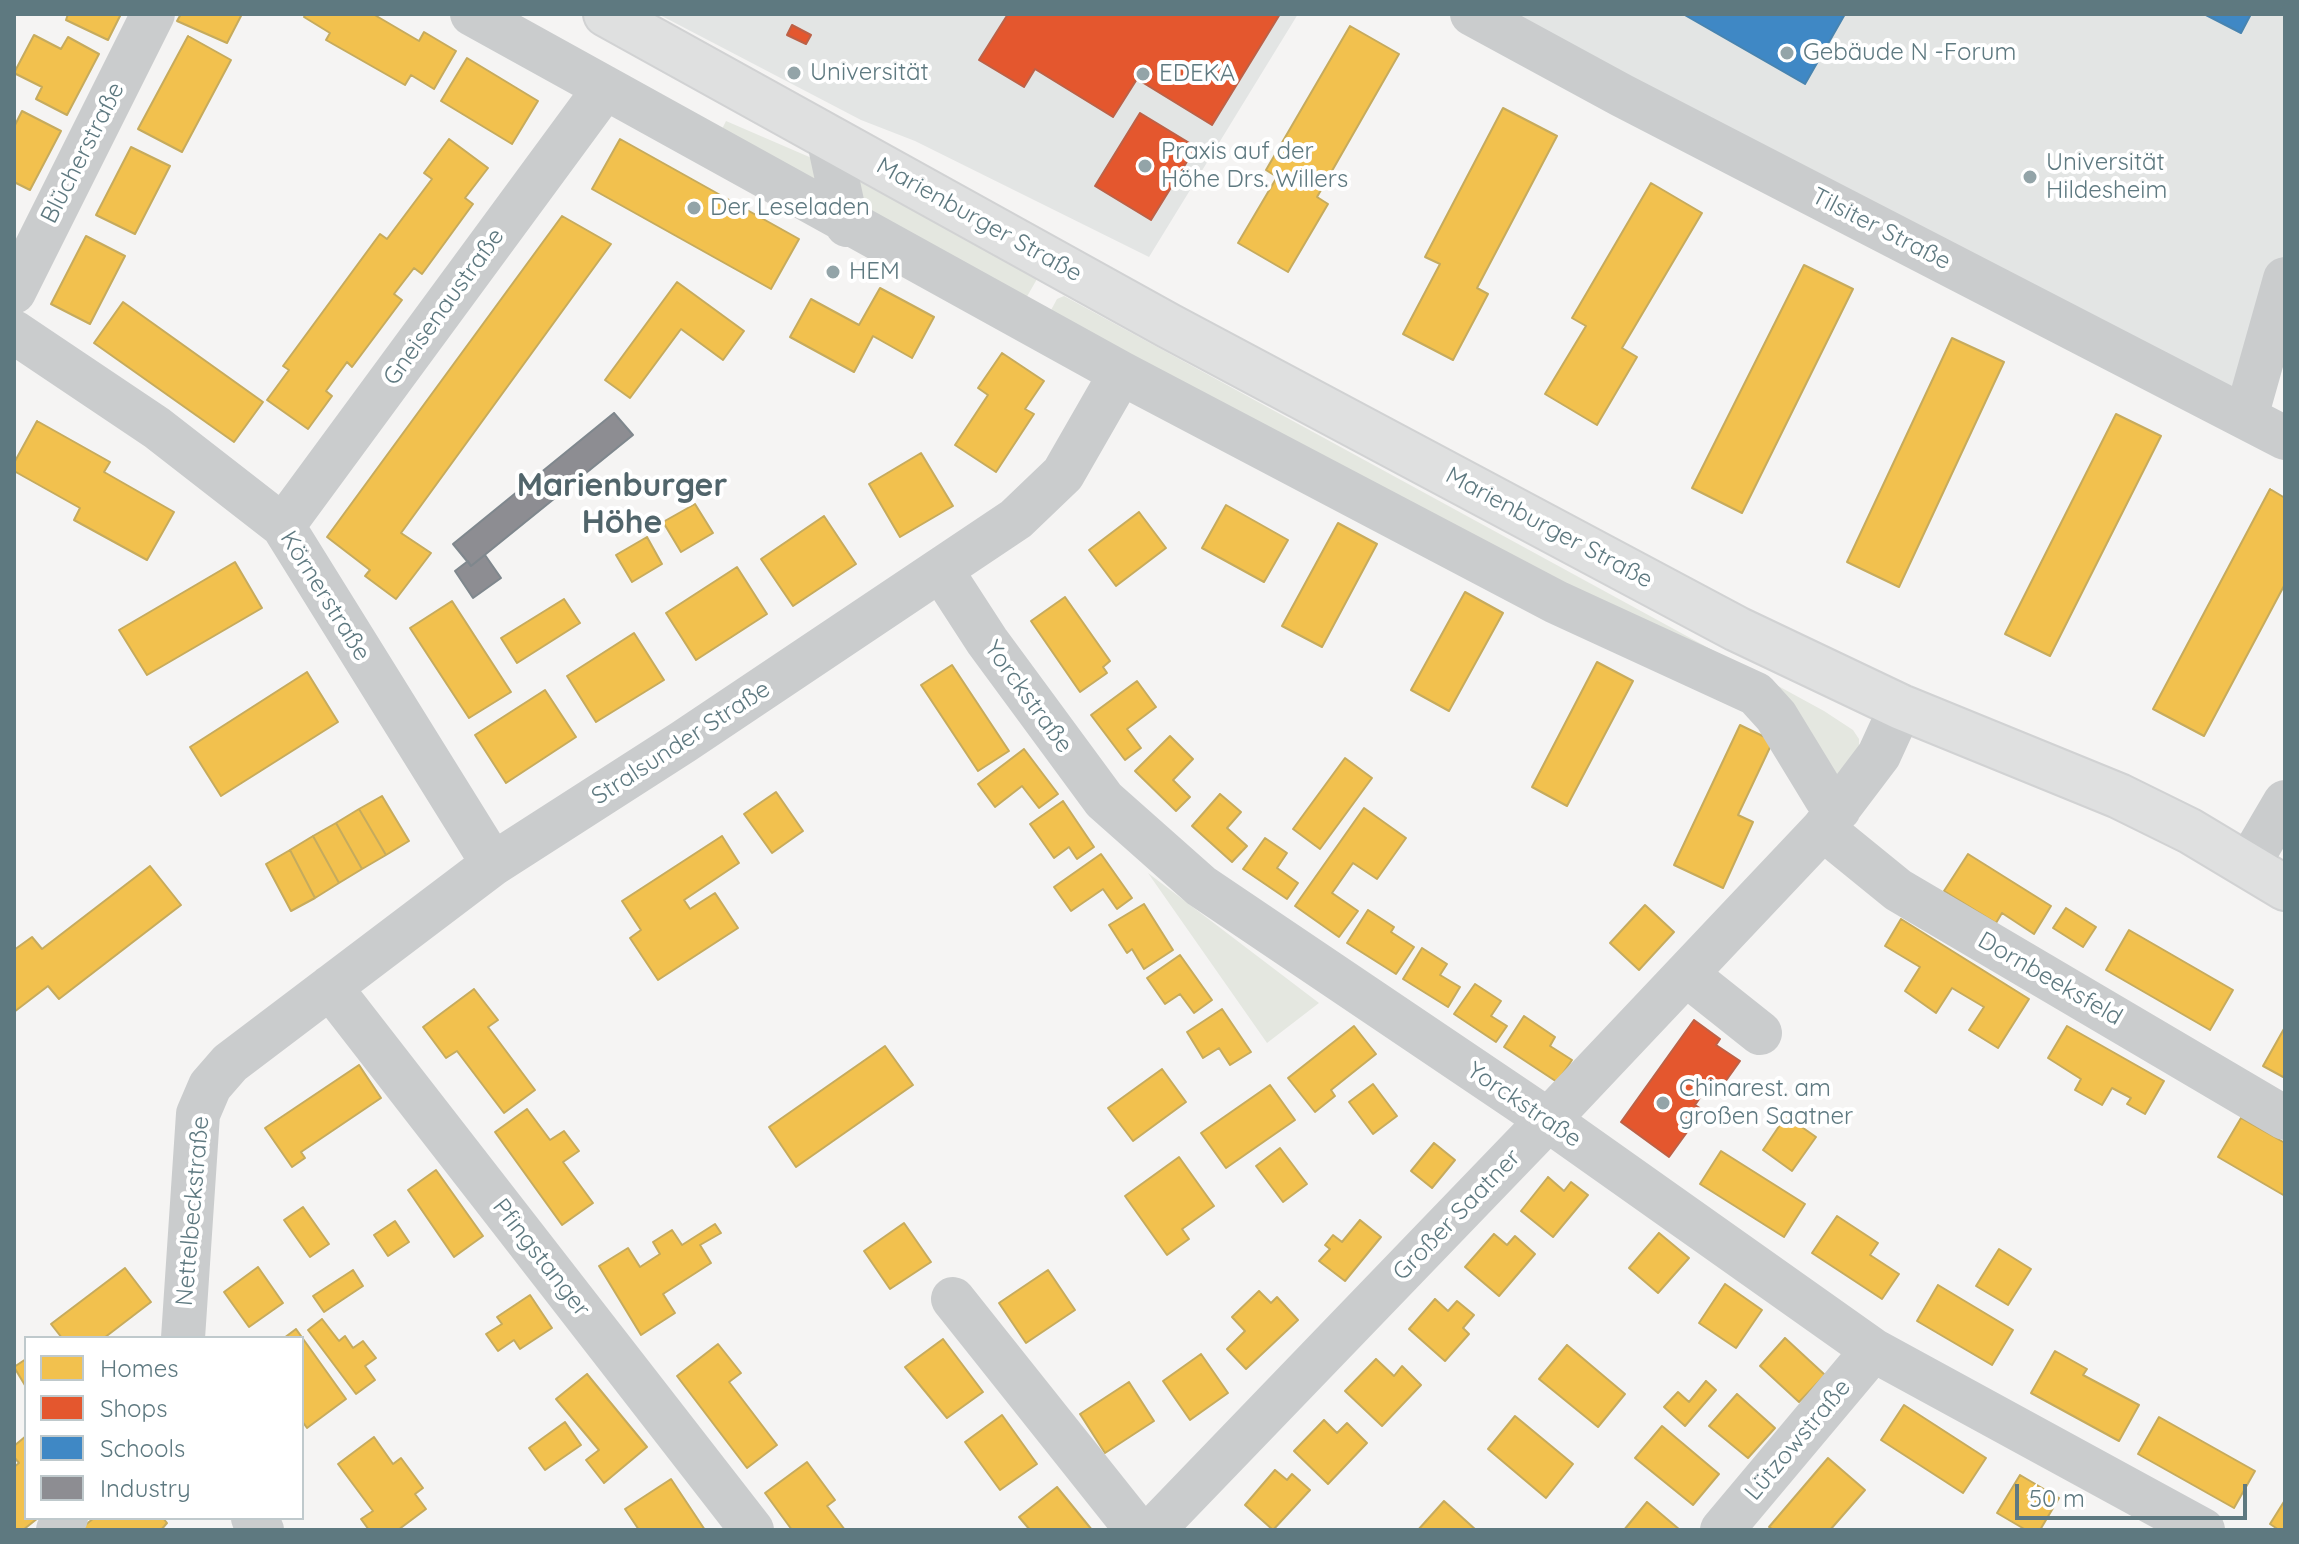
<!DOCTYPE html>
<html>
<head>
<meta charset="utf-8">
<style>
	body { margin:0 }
	#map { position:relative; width:2299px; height:1544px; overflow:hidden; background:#f5f4f3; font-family:Quicksand,sans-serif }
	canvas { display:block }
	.frame { position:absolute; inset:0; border:16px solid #5e7980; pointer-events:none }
	.legend { position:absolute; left:24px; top:1336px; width:280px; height:184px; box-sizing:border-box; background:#fff; border:2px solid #bfc9cc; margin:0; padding:10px 14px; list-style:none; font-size:24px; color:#5e7980 }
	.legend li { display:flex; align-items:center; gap:16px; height:40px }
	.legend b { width:40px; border:2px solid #bfc9cc }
	.scale { position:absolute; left:2015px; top:1484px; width:232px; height:36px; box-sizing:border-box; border:4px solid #5e7980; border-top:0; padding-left:10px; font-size:24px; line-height:28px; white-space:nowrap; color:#5e7980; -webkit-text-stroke:6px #fff; paint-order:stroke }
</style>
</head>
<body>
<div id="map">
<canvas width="2299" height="1544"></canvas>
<div class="frame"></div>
<ul class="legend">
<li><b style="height:22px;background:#f2c14e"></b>Homes</li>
<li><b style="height:22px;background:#e4572e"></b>Shops</li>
<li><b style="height:22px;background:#3f88c5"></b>Schools</li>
<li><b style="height:22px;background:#8d8d92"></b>Industry</li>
</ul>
<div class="scale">50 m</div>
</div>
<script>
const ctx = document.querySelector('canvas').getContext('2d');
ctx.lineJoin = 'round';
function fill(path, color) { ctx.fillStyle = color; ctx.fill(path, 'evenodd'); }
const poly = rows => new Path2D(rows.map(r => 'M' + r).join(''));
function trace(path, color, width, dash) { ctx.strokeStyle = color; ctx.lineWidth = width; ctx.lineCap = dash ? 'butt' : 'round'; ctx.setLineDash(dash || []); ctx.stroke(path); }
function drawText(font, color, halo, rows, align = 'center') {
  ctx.font = font + ' Quicksand,sans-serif'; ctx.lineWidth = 8; ctx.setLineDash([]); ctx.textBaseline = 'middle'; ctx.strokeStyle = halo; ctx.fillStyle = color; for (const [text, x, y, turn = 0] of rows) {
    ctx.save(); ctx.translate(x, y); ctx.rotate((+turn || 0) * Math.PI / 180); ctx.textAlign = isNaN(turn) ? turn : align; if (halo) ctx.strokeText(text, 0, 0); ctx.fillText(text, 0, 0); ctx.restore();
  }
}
fill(poly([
	[658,14,1298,14,1149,257,915,141,861,120],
	[1454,14,2285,14,2285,340,2246,417]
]), '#e3e5e4');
fill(poly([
	[726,121,814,159,818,188,719,135],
	[850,175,1037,279,1025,300,861,210],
	[1064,296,1824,711,1853,730,1859,739,1859,758,1840,779,1796,728,1562,592,1050,312,1057,299],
	[1148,873,1319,1003,1267,1043]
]), '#e4e7e0');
const homes = poly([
	[68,14,121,14,108,40,66,20,68,14],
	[181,14,242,14,227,43,177,21,181,14],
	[306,14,373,14,419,41,424,32,456,51,434,89,411,75,405,85,326,40,330,33,304,17,306,14],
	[1350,26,1399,54,1317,197,1328,204,1288,272,1238,243,1277,177,1266,170,1350,26],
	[34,35,61,49,68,37,99,54,67,115,36,99,42,87,14,73,34,35],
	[188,36,231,60,182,152,138,129,188,36],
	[467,58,538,101,512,144,441,101,467,58],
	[1503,108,1557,136,1477,288,1488,294,1453,360,1403,334,1440,264,1425,257,1503,108],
	[22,111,61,131,30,190,14,182,14,127,22,111],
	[449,139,488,168,465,198,473,204,422,274,414,268,394,294,402,300,352,367,347,362,326,391,332,396,308,429,267,400,289,370,283,366,380,234,387,239,432,179,424,173,449,139],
	[620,139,799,239,771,289,592,189,620,139],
	[131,147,170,166,135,234,96,215,131,147],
	[1651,183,1702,213,1622,348,1637,357,1597,425,1545,394,1586,326,1572,318,1651,183],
	[562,216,611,244,401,533,431,553,396,599,365,576,370,570,327,537,562,216],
	[86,236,125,256,90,324,51,304,86,236],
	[1804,265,1853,289,1742,513,1692,488,1804,265],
	[677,282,744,331,723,360,681,329,630,398,605,380,677,282],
	[880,288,934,317,912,358,873,336,854,372,790,337,811,299,859,325,880,288],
	[123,302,263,402,234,442,94,343,123,302],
	[1952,338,2004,362,1899,587,1847,562,1952,338],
	[1002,353,1044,381,1025,409,1034,414,996,472,955,445,988,395,978,388,1002,353],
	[2116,414,2161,436,2050,656,2005,634,2116,414],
	[37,421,110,462,104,472,174,512,147,560,74,520,80,508,14,471,14,463,37,421],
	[921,453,953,506,900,537,869,484,921,453],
	[2270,489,2285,498,2285,584,2204,736,2153,709,2270,489],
	[695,504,713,533,681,552,663,522,695,504],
	[1226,505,1288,540,1264,582,1202,548,1226,505],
	[1139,512,1166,548,1116,586,1089,550,1139,512],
	[824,516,856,564,793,606,761,559,824,516],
	[1338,523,1377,544,1322,647,1282,626,1338,523],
	[647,537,662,564,632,582,616,555,647,537],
	[235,562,262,608,147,675,119,630,235,562],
	[737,567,767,614,696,660,666,613,737,567],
	[1465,592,1503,613,1449,711,1411,690,1465,592],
	[1065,597,1110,661,1103,667,1107,673,1080,692,1031,621,1065,597],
	[564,599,580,623,517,663,501,638,564,599],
	[452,601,511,692,469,718,410,628,452,601],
	[634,633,664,680,596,722,567,676,634,633],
	[1597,662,1633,681,1567,806,1532,787,1597,662],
	[952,665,1009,751,978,771,921,685,952,665],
	[307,672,338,722,221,796,190,747,307,672],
	[1137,681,1156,707,1127,729,1141,748,1125,760,1091,715,1137,681],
	[545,690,576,737,506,783,475,735,545,690],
	[1740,725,1773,741,1738,815,1753,822,1723,888,1674,865,1740,725],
	[1170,736,1193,759,1173,780,1190,797,1176,811,1135,771,1170,736],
	[1024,749,1058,794,1039,808,1022,786,995,807,978,784,1024,749],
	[1345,758,1372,778,1320,849,1293,829,1345,758],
	[776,792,803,831,772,853,744,814,776,792],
	[1220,794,1241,812,1227,828,1247,846,1232,862,1192,826,1220,794],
	[382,796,409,841,386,855,359,809,382,796],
	[1063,801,1094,847,1077,859,1069,847,1054,858,1030,824,1063,801],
	[1364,808,1406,838,1377,879,1353,863,1332,893,1358,911,1339,937,1295,906,1364,808],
	[359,809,386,855,362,869,336,823,359,809],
	[336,823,362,869,339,883,313,836,336,823],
	[313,836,339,883,315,898,290,850,313,836],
	[722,836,739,863,684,900,690,909,715,893,738,928,658,980,630,938,641,930,622,901,722,836],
	[1265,838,1287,853,1277,868,1298,883,1287,899,1243,869,1265,838],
	[290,850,315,898,291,911,266,864,290,850],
	[1101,854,1132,898,1117,909,1103,889,1071,911,1054,887,1101,854],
	[1968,854,2051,906,2034,934,2002,913,1996,923,1944,891,1968,854],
	[150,866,181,905,59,999,48,986,14,1012,14,950,32,937,42,949,150,866],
	[1144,904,1173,950,1144,969,1132,949,1127,953,1109,925,1144,904],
	[1645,905,1674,932,1639,970,1610,943,1645,905],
	[2066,908,2096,927,2083,947,2053,928,2066,908],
	[1368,910,1394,927,1391,932,1414,947,1396,974,1347,943,1368,910],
	[1901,919,2029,999,1998,1048,1969,1030,1984,1007,1952,988,1936,1013,1905,991,1920,967,1885,946,1901,919],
	[2129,930,2233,990,2210,1030,2106,970,2129,930],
	[1422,948,1447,964,1440,975,1460,987,1448,1007,1403,979,1422,948],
	[1180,955,1212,1000,1194,1013,1180,994,1165,1004,1147,978,1180,955],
	[1475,984,1501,1001,1491,1016,1507,1026,1496,1042,1454,1014,1475,984],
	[474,989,498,1020,488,1027,535,1090,504,1113,457,1051,446,1058,423,1027,474,989],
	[1222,1009,1251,1052,1230,1065,1219,1048,1203,1058,1187,1032,1222,1009],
	[1524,1016,1555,1037,1550,1046,1572,1060,1557,1082,1504,1047,1524,1016],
	[1354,1026,1376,1054,1331,1090,1335,1096,1315,1112,1288,1078,1354,1026],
	[2067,1026,2164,1081,2145,1114,2127,1104,2131,1098,2112,1088,2102,1105,2075,1090,2081,1079,2048,1058,2067,1026],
	[2285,1027,2285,1078,2263,1066,2285,1027],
	[885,1046,913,1085,796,1167,769,1127,885,1046],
	[359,1065,381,1098,301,1152,305,1158,292,1167,265,1128,359,1065],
	[1162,1069,1186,1102,1133,1141,1108,1108,1162,1069],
	[1373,1084,1397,1116,1373,1134,1349,1102,1373,1084],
	[1270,1085,1295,1120,1226,1168,1201,1133,1270,1085],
	[527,1109,550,1140,564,1131,579,1151,563,1162,593,1203,562,1225,495,1132,527,1109],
	[1786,1116,1816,1137,1792,1171,1763,1150,1786,1116],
	[2241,1118,2285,1143,2285,1196,2218,1157,2241,1118],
	[1434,1143,1455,1160,1432,1188,1411,1171,1434,1143],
	[1280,1148,1307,1184,1283,1202,1256,1166,1280,1148],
	[1721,1151,1805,1204,1784,1237,1700,1184,1721,1151],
	[1179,1157,1214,1206,1182,1229,1189,1239,1167,1255,1125,1196,1179,1157],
	[436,1170,483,1236,454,1257,408,1190,436,1170],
	[1548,1177,1564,1191,1571,1182,1588,1195,1553,1237,1521,1211,1548,1177],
	[303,1207,329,1244,310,1257,284,1220,303,1207],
	[1837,1216,1878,1243,1870,1255,1899,1274,1882,1299,1812,1253,1837,1216],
	[1360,1220,1381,1237,1345,1281,1319,1261,1330,1249,1325,1245,1333,1235,1342,1242,1360,1220],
	[395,1221,409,1242,388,1256,374,1235,395,1221],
	[904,1223,931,1262,890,1289,864,1251,904,1223],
	[715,1224,721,1233,700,1245,711,1263,663,1294,675,1313,641,1335,599,1266,628,1248,640,1267,660,1254,653,1242,672,1230,682,1245,715,1224],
	[1659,1233,1689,1258,1658,1293,1629,1268,1659,1233],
	[1494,1234,1507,1245,1515,1236,1535,1254,1499,1296,1465,1267,1494,1234],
	[1999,1249,2031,1269,2008,1305,1976,1286,1999,1249],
	[258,1267,283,1303,249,1327,224,1292,258,1267],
	[125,1268,151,1302,104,1338,62,1338,51,1324,125,1268],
	[353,1270,363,1286,324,1312,313,1296,353,1270],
	[1048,1270,1075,1310,1026,1343,999,1303,1048,1270],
	[1725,1284,1762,1310,1736,1348,1699,1323,1725,1284],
	[1938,1285,2013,1330,1992,1365,1917,1321,1938,1285],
	[1259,1291,1271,1303,1277,1297,1298,1320,1246,1369,1227,1349,1245,1331,1232,1317,1259,1291],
	[530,1295,552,1328,520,1349,514,1340,498,1351,486,1334,502,1324,497,1317,530,1295],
	[1435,1299,1448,1311,1457,1301,1474,1315,1463,1328,1469,1334,1445,1361,1409,1329,1435,1299],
	[322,1319,339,1341,345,1336,353,1348,363,1341,376,1358,365,1366,375,1380,356,1394,308,1330,322,1319],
	[296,1329,346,1399,307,1428,302,1421,302,1338,284,1338,296,1329],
	[1785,1338,1825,1375,1799,1402,1760,1366,1785,1338],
	[943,1339,983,1392,947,1418,905,1367,943,1339],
	[718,1344,741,1373,729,1382,777,1445,747,1468,677,1376,718,1344],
	[1567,1345,1625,1394,1598,1427,1539,1379,1567,1345],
	[2055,1351,2087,1369,2083,1375,2139,1405,2119,1441,2031,1393,2055,1351],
	[1201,1354,1228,1393,1190,1420,1163,1381,1201,1354],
	[26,1359,26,1387,14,1367,26,1359],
	[1376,1359,1394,1376,1402,1366,1421,1385,1382,1426,1345,1391,1376,1359],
	[587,1374,647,1447,604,1483,586,1460,599,1450,556,1399,587,1374],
	[1706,1381,1716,1390,1685,1426,1664,1407,1678,1392,1689,1402,1706,1381],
	[1129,1382,1154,1421,1105,1453,1080,1414,1129,1382],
	[1737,1394,1775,1428,1748,1458,1709,1426,1737,1394],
	[1904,1405,1986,1458,1963,1493,1881,1440,1904,1405],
	[1002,1415,1037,1464,1000,1490,965,1442,1002,1415],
	[1515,1416,1573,1464,1546,1498,1488,1449,1515,1416],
	[2159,1417,2255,1471,2234,1508,2138,1454,2159,1417],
	[1324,1420,1337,1433,1347,1423,1367,1443,1328,1484,1294,1451,1324,1420],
	[565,1422,581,1445,545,1470,529,1448,565,1422],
	[1662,1426,1719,1474,1693,1505,1635,1458,1662,1426],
	[26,1436,26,1518,38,1518,23,1530,14,1530,14,1467,19,1463,14,1457,14,1446,26,1436],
	[374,1437,393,1464,401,1458,423,1488,415,1494,426,1509,398,1530,369,1530,361,1519,373,1511,338,1464,374,1437],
	[1828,1458,1865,1490,1830,1530,1774,1530,1769,1527,1828,1458],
	[807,1462,835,1500,827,1506,845,1530,792,1530,765,1493,807,1462],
	[1275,1470,1287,1480,1292,1474,1310,1490,1273,1530,1245,1505,1275,1470],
	[2020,1475,2059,1498,2040,1530,2026,1530,1997,1513,2020,1475],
	[671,1479,705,1530,639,1530,625,1509,671,1479],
	[1057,1487,1092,1530,1030,1530,1019,1517,1057,1487],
	[2285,1500,2285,1530,2279,1530,2270,1524,2285,1500],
	[1444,1501,1476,1530,1418,1530,1444,1501],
	[1647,1502,1680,1530,1624,1530,1647,1502],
	[94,1518,163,1518,167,1523,161,1530,79,1530,94,1518]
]);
fill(homes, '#f2c14e');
trace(homes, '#c6ab5d', 2);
const shops = poly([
	[1008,14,1280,14,1212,125,1137,79,1113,117,1035,69,1024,87,979,60,1008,14],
	[792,25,811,35,806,44,787,35,792,25],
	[1140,113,1196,147,1151,220,1095,186,1140,113],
	[1694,1020,1720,1039,1716,1045,1740,1061,1715,1096,1706,1089,1695,1105,1703,1110,1669,1157,1621,1122,1694,1020]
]);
fill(shops, '#e4572e');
trace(shops, '#bc6147', 2);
const schools = poly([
	[1683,14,1845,14,1805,84,1683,14],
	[2204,14,2251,14,2241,33,2204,14]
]);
fill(schools, '#3f88c5');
trace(schools, '#4884b0', 2);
const industry = poly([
	[614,413,633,435,471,566,453,544,614,413],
	[485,555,501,578,473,598,455,571,468,561,471,566,485,555]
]);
fill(industry, '#8d8d92');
trace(industry, '#7f878d', 2);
const major = poly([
	[606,14,1169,326,1737,629,1901,707,2119,796,2190,831,2285,888]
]);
trace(major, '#d1d2d3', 48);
trace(poly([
	[472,14,1121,373,1556,602,1756,694,1776,716,1826,798,1839,809],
	[1472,14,1621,95,2285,438],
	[828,137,847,225],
	[14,292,153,14],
	[14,332,157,428,283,526,493,864],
	[2246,417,2285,279],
	[283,526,605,88],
	[941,570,987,641,1104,800,1201,886,1548,1120,1873,1350,2203,1530],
	[1823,829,1898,890,2285,1118],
	[2248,865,2285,802],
	[1687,975,1760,1033],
	[330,987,752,1530],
	[953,1299,1137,1530],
	[183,1338,198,1114,210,1086,230,1063,493,864,683,742,1016,519,1063,474,1121,373],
	[253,1518,262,1530],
	[58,1530,66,1518],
	[1153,1530,1548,1120,1823,829,1879,755,1901,707],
	[1722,1530,1873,1350]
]), '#cacccd', 44);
trace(major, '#dfe0e0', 44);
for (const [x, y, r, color] of [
	[1787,53,8,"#93a4a8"],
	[794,73,8,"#93a4a8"],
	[1143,74,8,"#93a4a8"],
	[1145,166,8,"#93a4a8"],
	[2030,177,8,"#93a4a8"],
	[694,208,8,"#93a4a8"],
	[833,272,8,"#93a4a8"],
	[1663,1103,8,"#93a4a8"]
]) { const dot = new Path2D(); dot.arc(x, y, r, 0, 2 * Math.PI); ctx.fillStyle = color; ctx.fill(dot); trace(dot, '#fff', 3); }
drawText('24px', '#5e7980', '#fff', [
	["Gebäude N -Forum",1803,53],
	["Universität",810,73],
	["EDEKA",1159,74],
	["Praxis auf der",1161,152],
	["Höhe Drs. Willers",1161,180],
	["Universität",2046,163],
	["Hildesheim",2046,191],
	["Der Leseladen",710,208],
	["HEM",849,272],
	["Chinarest. am",1679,1089],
	["großen Saatner",1679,1117]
], 'left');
drawText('24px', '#5e7980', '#fff', [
	["Blücherstraße",83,153,-63],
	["Marienburger Straße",979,220,29],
	["Tilsiter Straße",1881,229,27],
	["Gneisenaustraße",444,307,-54],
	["Marienburger Straße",1549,528,28],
	["Körnerstraße",325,596,58],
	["Yorckstraße",1028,697,54],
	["Stralsunder Straße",681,743,-33],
	["Dornbeeksfeld",2050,979,30],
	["Yorckstraße",1524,1105,34],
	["Nettelbeckstraße",193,1211,-85],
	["Großer Saatner",1457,1215,-46],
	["Pfingstanger",541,1258,52],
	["Lützowstraße",1798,1440,-50]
]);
drawText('bold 32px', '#51656b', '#fff', [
	["Marienburger",622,486],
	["Höhe",622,523]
]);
</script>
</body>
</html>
